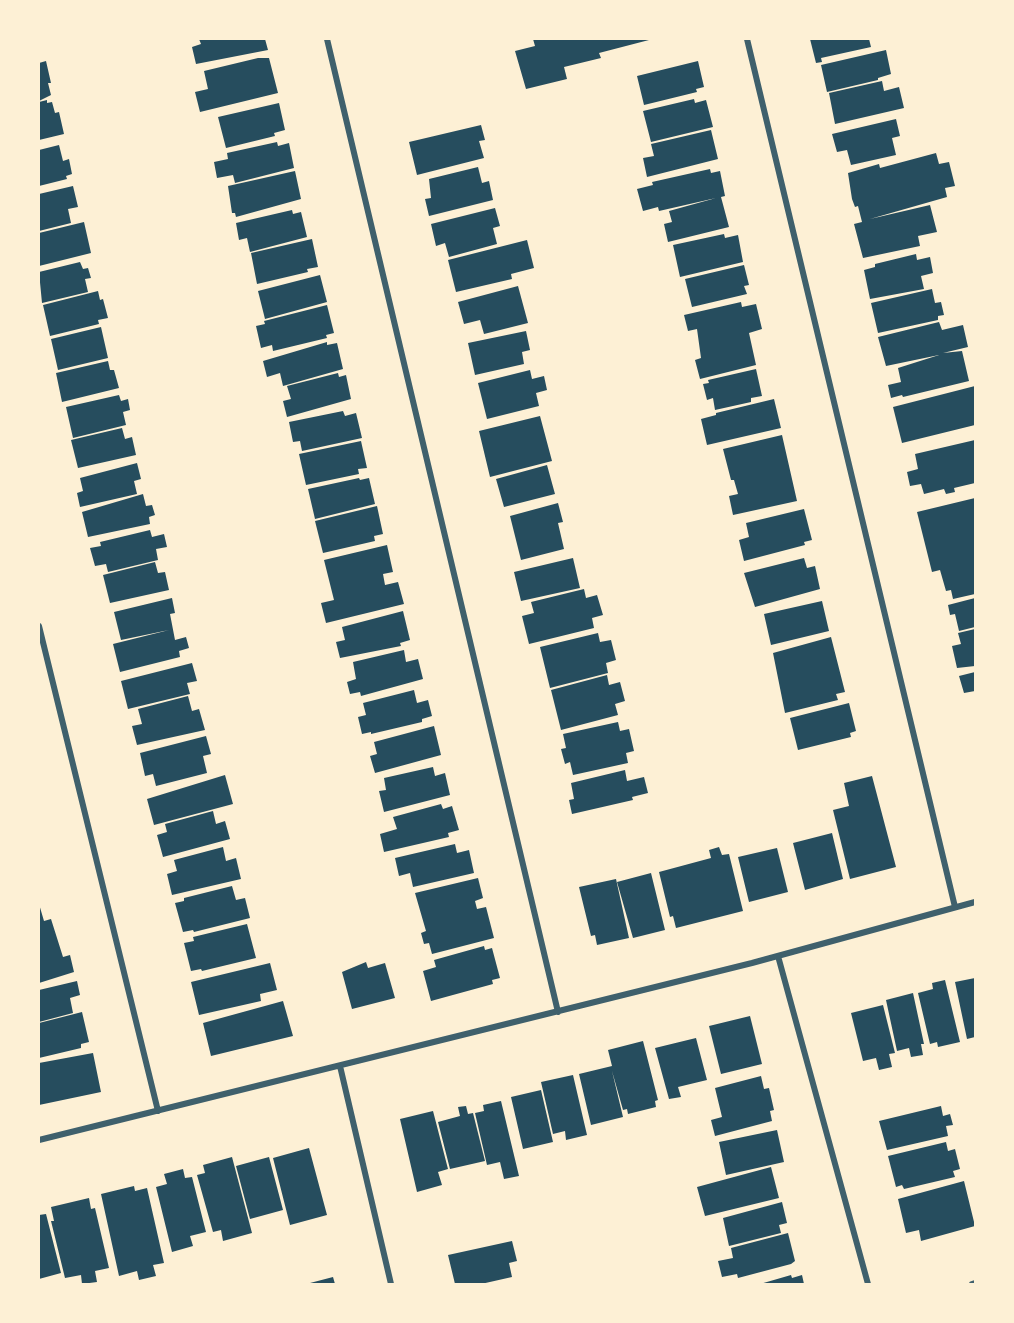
<!DOCTYPE html>
<html>
<head>
<meta charset="utf-8">
<style>
	body { margin:0 }
	#map { position:relative; width:1014px; height:1323px; overflow:hidden; background:#fdf0d5; font-family:"Libre Baskerville",serif }
	canvas { display:block }
	.frame { position:absolute; inset:0; border:40px solid #fdf0d5; pointer-events:none }
</style>
</head>
<body>
<div id="map">
<canvas width="1014" height="1323"></canvas>
<div class="frame"></div>
</div>
<script>
const ctx = document.querySelector('canvas').getContext('2d');
ctx.lineJoin = 'round';
function fill(path, color) { ctx.fillStyle = color; ctx.fill(path, 'evenodd'); }
const poly = rows => new Path2D(rows.map(r => 'M' + r).join(''));
function trace(path, color, width, dash) { ctx.strokeStyle = color; ctx.lineWidth = width; ctx.lineCap = dash ? 'butt' : 'round'; ctx.setLineDash(dash || []); ctx.stroke(path); }
fill(poly([
	[199,39,265,39,268,50,196,64,192,47,201,44],
	[533,39,649,39,649,40,599,53,601,58,564,67,567,79,526,89,515,51,535,46],
	[810,39,869,39,871,47,821,58,822,62,816,63],
	[886,50,891,74,878,78,878,80,827,92,821,65],
	[258,58,269,58,278,93,200,112,195,92,208,89,204,71],
	[46,61,51,83,48,83,51,95,39,101,39,63],
	[698,61,704,87,696,89,697,92,644,105,637,76],
	[882,81,884,91,899,87,904,108,835,124,829,93],
	[694,99,695,103,706,100,713,127,651,142,643,111],
	[47,100,47,103,52,102,55,113,59,112,64,134,39,140,39,102],
	[279,103,285,130,274,133,275,136,226,148,218,117],
	[896,119,900,136,892,138,896,155,851,165,847,150,837,152,832,134],
	[481,125,485,140,479,141,484,158,417,175,409,142],
	[711,130,718,159,647,177,643,158,654,156,651,144],
	[277,142,278,146,289,143,294,168,235,183,233,175,217,178,214,162,228,159,227,153],
	[59,145,63,161,69,159,72,174,66,176,67,179,39,186,39,150],
	[936,153,939,164,949,162,955,186,945,188,947,197,870,219,930,205,937,232,918,236,920,246,863,258,854,224,862,222,858,206,855,207,852,199,848,173,879,164,880,168],
	[478,167,482,183,489,181,493,200,429,216,425,199,431,198,429,179],
	[710,169,711,173,720,171,725,196,721,197,729,227,668,242,664,224,672,222,669,211,716,198,659,211,658,207,643,211,637,189,653,185,652,182],
	[295,171,301,199,236,217,235,213,232,213,228,186],
	[73,186,78,207,68,209,71,223,39,231,39,194],
	[495,208,500,226,493,228,497,244,449,257,445,243,436,246,431,224],
	[292,210,293,214,301,212,307,237,250,252,247,238,239,240,236,223],
	[84,222,91,253,39,266,39,233],
	[724,234,725,238,738,235,743,262,680,277,673,245],
	[312,239,318,267,307,269,308,272,257,284,251,253],
	[527,240,534,268,511,274,512,279,456,292,448,260],
	[916,254,917,260,930,257,933,273,921,276,924,289,870,299,864,270,875,267,875,264],
	[80,262,83,269,88,268,91,278,85,279,88,292,42,303,39,272],
	[744,265,749,285,744,286,747,294,692,307,685,279],
	[320,275,327,302,265,319,258,291],
	[518,286,528,323,484,334,480,320,464,324,458,302],
	[932,289,935,303,941,302,944,315,938,316,938,320,878,333,871,303],
	[98,291,100,300,103,299,108,318,98,320,99,324,50,336,43,305],
	[741,302,742,307,756,304,762,329,749,333,756,365,700,379,695,360,701,358,697,329,688,331,684,315],
	[327,305,334,333,326,335,327,338,273,351,272,345,261,348,256,326,265,324,264,321],
	[939,322,942,330,963,325,968,347,943,353,962,351,969,381,903,397,902,395,891,398,888,385,901,382,898,368,939,355,886,366,878,337],
	[101,327,108,358,58,370,51,339],
	[526,331,530,350,522,352,524,364,475,375,468,343],
	[327,342,327,345,337,343,343,369,283,386,280,373,267,377,263,361],
	[108,361,110,370,114,370,119,388,62,402,56,373],
	[756,369,762,396,751,398,751,402,715,410,713,398,707,400,703,384,709,383,708,380],
	[530,370,532,379,544,376,547,390,536,393,539,406,487,419,478,383],
	[338,373,339,377,346,375,351,399,287,417,283,401,291,399,287,386],
	[975,386,975,425,902,443,893,407],
	[119,395,121,401,128,399,130,410,123,412,126,425,73,438,66,407],
	[774,399,781,428,707,445,701,419,716,415,716,413],
	[343,411,345,416,356,413,362,438,302,451,300,441,293,442,289,422],
	[540,416,552,461,490,477,479,431],
	[122,428,125,439,132,437,136,455,78,468,71,440],
	[782,435,797,501,733,515,729,496,738,494,734,480,731,480,723,449],
	[975,440,975,483,954,488,955,492,946,494,944,489,924,494,921,484,910,486,907,472,918,469,915,454],
	[361,441,367,468,358,469,359,474,306,485,299,454],
	[137,463,141,479,134,481,137,494,80,507,77,493,83,491,80,478],
	[547,465,555,494,504,507,496,479],
	[359,478,360,480,369,478,375,504,315,519,308,489],
	[143,494,146,506,152,505,155,515,149,517,150,524,88,537,82,512],
	[975,498,975,594,953,599,951,590,946,591,940,570,932,572,917,512],
	[558,503,563,522,558,523,564,549,521,560,510,516],
	[377,506,383,534,374,536,375,541,323,553,315,521],
	[804,509,812,540,804,542,805,545,744,561,739,540,749,537,746,523],
	[150,530,152,537,164,534,167,547,156,549,158,560,108,572,106,564,95,566,90,548,101,546,100,542],
	[387,545,393,572,383,574,385,585,398,582,404,604,326,623,321,603,334,600,324,560],
	[573,558,580,588,521,601,514,572],
	[804,558,807,568,815,566,820,589,755,607,744,573],
	[155,562,158,573,165,572,169,590,110,603,103,575],
	[584,589,586,598,597,595,603,615,592,618,594,628,529,644,522,616,534,613,531,602],
	[172,598,175,613,170,614,175,640,186,637,189,648,179,651,180,657,120,672,113,644,169,630,121,640,114,612],
	[975,598,975,627,959,631,955,614,950,615,948,605],
	[822,601,829,631,771,645,764,614],
	[403,611,410,640,400,643,401,646,340,658,336,642,345,640,342,627],
	[975,629,975,666,957,668,952,646,961,644,958,633],
	[598,633,600,642,611,640,616,660,606,663,608,673,550,688,540,647],
	[831,637,845,692,836,694,838,700,785,713,773,653],
	[404,650,406,662,418,659,423,679,361,696,360,692,350,694,347,682,356,679,353,662],
	[192,663,197,681,187,683,190,694,128,709,121,681],
	[975,672,975,691,964,693,959,676],
	[607,675,609,685,620,682,625,701,615,704,618,715,561,730,551,690],
	[414,690,417,703,428,700,432,716,422,719,422,722,371,734,371,732,362,734,358,717,366,715,363,703],
	[188,696,192,711,199,709,205,730,137,745,132,726,142,724,138,709],
	[849,703,856,731,850,733,851,737,798,750,790,718],
	[618,722,620,731,629,729,634,751,626,753,628,763,573,775,570,762,565,764,561,749,566,748,563,734],
	[434,726,441,755,375,773,370,756,377,754,374,742],
	[206,736,211,754,203,756,207,773,156,786,153,774,145,776,140,753],
	[433,767,435,776,445,773,450,795,384,812,379,791,386,790,384,778],
	[625,770,627,781,644,777,648,793,632,797,633,800,572,814,569,800,574,799,571,783],
	[225,775,233,804,154,825,147,799],
	[872,776,896,867,850,879,833,810,849,806,844,783],
	[441,804,443,809,452,806,459,830,448,833,449,837,384,852,380,834,397,829,393,817],
	[213,811,216,824,225,821,230,839,163,857,157,835,167,832,165,824],
	[832,833,843,879,805,890,793,843],
	[455,844,457,853,469,850,474,873,413,887,410,873,399,876,395,858],
	[223,847,226,861,236,858,241,879,172,895,167,874,177,871,174,860],
	[719,847,722,855,729,854,743,911,676,928,673,916,670,917,659,872,711,858,709,850],
	[777,848,788,892,749,902,738,857],
	[651,873,665,930,633,938,617,882],
	[478,878,483,898,475,901,477,909,486,907,494,938,432,954,429,943,424,944,421,933,426,931,415,893],
	[616,879,629,938,597,945,595,935,591,936,579,887],
	[232,886,236,900,245,898,250,918,194,932,193,930,183,932,175,903,184,901,184,898],
	[39,904,44,921,51,919,63,957,70,955,74,972,39,983],
	[247,924,256,958,202,971,201,969,191,971,184,943,194,941,193,937],
	[484,946,485,950,492,948,500,978,492,980,493,984,431,1001,423,971,436,967,434,960],
	[366,962,368,968,385,963,395,998,352,1009,342,972],
	[270,963,277,990,260,994,261,1001,199,1015,191,982],
	[975,978,975,1037,967,1039,955,982],
	[945,980,960,1042,938,1047,937,1042,930,1044,918,993,933,989,932,983],
	[77,981,80,995,70,998,73,1013,39,1022,39,990],
	[913,993,924,1044,921,1044,923,1055,911,1057,909,1048,897,1051,886,1000],
	[283,1001,293,1036,211,1056,203,1023],
	[883,1005,895,1053,889,1054,892,1067,879,1070,876,1058,863,1061,851,1013],
	[82,1012,89,1042,81,1044,81,1048,39,1058,39,1023],
	[750,1016,762,1064,721,1074,709,1026],
	[696,1038,707,1080,678,1087,681,1097,669,1099,655,1048],
	[643,1041,658,1100,655,1101,656,1107,628,1114,627,1109,623,1110,612,1071,623,1117,591,1125,579,1074,612,1066,608,1050],
	[93,1053,101,1092,39,1105,39,1063],
	[573,1075,587,1135,566,1140,565,1131,553,1134,541,1082],
	[761,1076,764,1089,769,1088,774,1110,770,1111,772,1121,715,1136,711,1120,722,1117,715,1088],
	[541,1090,553,1142,523,1149,511,1097],
	[501,1101,519,1176,504,1179,500,1162,487,1165,475,1113,484,1111,483,1105],
	[466,1106,468,1114,473,1113,485,1161,450,1169,438,1122,460,1116,458,1107],
	[941,1106,943,1116,950,1114,953,1125,946,1126,948,1136,887,1150,879,1121],
	[433,1111,448,1169,438,1172,442,1185,417,1192,400,1119],
	[777,1130,784,1162,726,1175,719,1142],
	[946,1142,948,1151,955,1149,960,1169,953,1171,955,1177,904,1189,902,1185,896,1187,888,1156],
	[309,1148,327,1215,290,1225,273,1158],
	[232,1157,252,1233,223,1241,221,1230,213,1232,197,1175,205,1173,203,1165],
	[269,1157,283,1210,250,1219,236,1166],
	[771,1167,779,1198,705,1216,697,1187],
	[183,1169,185,1178,192,1177,206,1232,190,1236,193,1246,172,1252,156,1187,167,1184,164,1174],
	[964,1181,975,1226,921,1241,919,1230,906,1233,898,1199],
	[134,1186,135,1191,147,1188,164,1263,153,1265,156,1276,139,1280,137,1271,119,1276,101,1194],
	[89,1198,91,1209,95,1208,109,1268,95,1271,97,1282,82,1284,81,1275,65,1278,51,1221,54,1221,51,1207],
	[782,1202,787,1223,779,1225,781,1233,729,1246,723,1218],
	[46,1214,61,1273,39,1279,39,1215],
	[788,1233,795,1261,791,1264,738,1278,737,1274,722,1277,718,1261,733,1258,731,1248],
	[512,1241,517,1261,509,1263,512,1277,481,1284,455,1284,448,1255],
	[791,1275,792,1278,802,1275,804,1284,760,1284],
	[333,1277,335,1284,310,1284,310,1283]
]), '#264d5e');
trace(poly([
	[327,39,558,1012],
	[747,39,955,907],
	[39,626,158,1111],
	[778,956,868,1284],
	[340,1066,391,1284],
	[39,1140,752,963,975,902],
	[972,1284,975,1283]
]), '#3f606c', 6);
</script>
</body>
</html>
